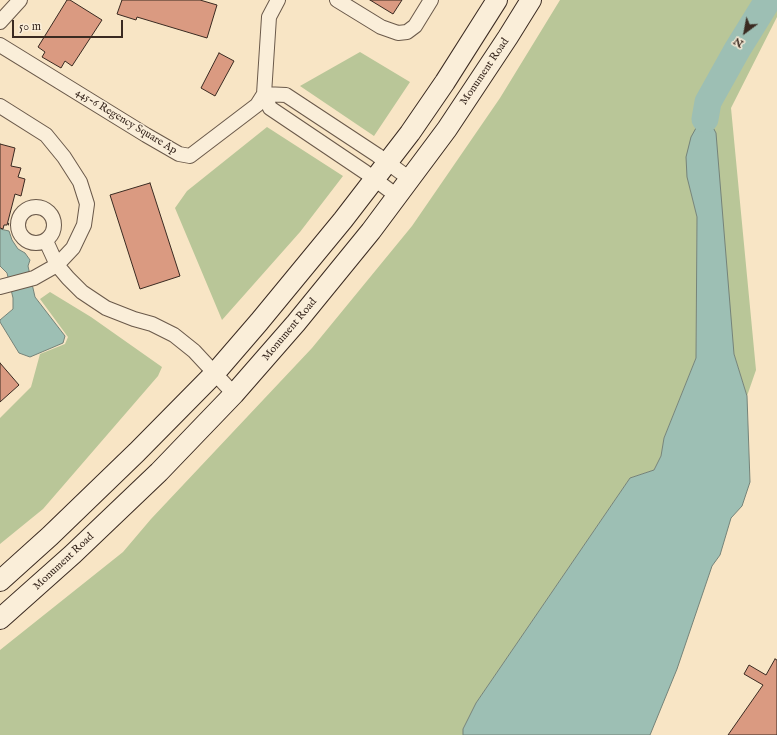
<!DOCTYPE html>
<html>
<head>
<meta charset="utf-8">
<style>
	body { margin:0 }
	#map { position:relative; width:777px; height:735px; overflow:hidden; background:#f8e5c5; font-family:"IM FELL English",serif }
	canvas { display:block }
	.north { position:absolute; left:725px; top:12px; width:40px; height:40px; -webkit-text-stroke:3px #faeed9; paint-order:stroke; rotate:212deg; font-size:11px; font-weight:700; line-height:16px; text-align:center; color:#3a2a21 }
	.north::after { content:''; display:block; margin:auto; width:14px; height:18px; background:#3a2a21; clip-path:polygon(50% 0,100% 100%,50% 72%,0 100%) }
	.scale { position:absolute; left:12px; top:20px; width:111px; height:18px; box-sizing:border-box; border:2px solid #3a2a21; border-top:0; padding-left:5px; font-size:12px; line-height:14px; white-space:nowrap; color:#3a2a21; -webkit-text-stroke:3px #faeed9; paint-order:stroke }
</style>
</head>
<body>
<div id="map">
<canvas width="777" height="735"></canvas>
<div class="north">N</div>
<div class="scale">50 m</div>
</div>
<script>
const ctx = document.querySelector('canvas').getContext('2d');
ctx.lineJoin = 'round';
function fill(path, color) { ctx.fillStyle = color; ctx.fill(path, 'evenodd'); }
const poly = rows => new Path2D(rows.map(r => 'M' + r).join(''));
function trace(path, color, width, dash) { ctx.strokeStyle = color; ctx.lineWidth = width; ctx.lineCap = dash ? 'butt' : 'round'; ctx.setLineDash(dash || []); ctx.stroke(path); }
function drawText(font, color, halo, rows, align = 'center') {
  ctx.font = font + ' "IM FELL English",serif'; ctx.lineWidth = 3; ctx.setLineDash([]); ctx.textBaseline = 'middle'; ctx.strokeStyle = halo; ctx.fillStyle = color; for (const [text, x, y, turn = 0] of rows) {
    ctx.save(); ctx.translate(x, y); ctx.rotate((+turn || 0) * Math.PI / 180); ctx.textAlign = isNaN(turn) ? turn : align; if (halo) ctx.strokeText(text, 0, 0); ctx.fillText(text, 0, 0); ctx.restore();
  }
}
fill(poly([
	[560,0,777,0,777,17,731,108,756,370,747,396,734,354,687,177,697,217,696,358,664,438,661,456,654,470,630,478,476,703,463,729,463,735,0,735,0,650,123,552,151,519,312,348,412,226,500,98],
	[360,52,410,82,374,136,300,86],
	[267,127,343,176,300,232,222,320,175,208,187,191],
	[50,292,91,317,162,367,158,376,43,509,0,544,0,418,31,387,40,354,65,344,68,337,40,299]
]), '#b9c698');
const water = poly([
	[701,119,709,120,716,133,734,354,747,396,750,482,742,506,731,518,720,555,712,566,677,669,650,735,463,735,463,729,476,703,630,478,654,470,661,456,664,438,696,358,697,217,687,177,686,157,691,137,701,119],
	[0,229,9,231,12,240,18,249,25,253,30,260,28,266,35,297,65,336,63,343,30,357,19,353,0,322,0,320,13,309,13,298,7,273,0,266,0,229]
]);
fill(water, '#9dbfb4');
trace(water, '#758379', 1);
trace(poly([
	[705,119,708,102,737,50,768,0]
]), '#9dbfb4', 27);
const building = poly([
	[67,0,70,0,102,20,72,66,65,61,61,68,42,57,45,52,38,47,67,0],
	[122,0,200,0,217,5,207,38,137,17,136,20,117,14,122,0],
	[370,0,402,0,393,14,370,0],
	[219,53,234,61,215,96,201,88,219,53],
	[0,144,15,148,11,166,21,168,18,177,25,179,21,196,15,194,7,225,4,225,3,229,0,228,0,144],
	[150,183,180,276,140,289,110,195,150,183],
	[0,363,19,385,0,402,0,363],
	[775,659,777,660,777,735,728,735,763,685,744,674,749,665,766,675,775,659]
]);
fill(building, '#da9a81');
trace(building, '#3a2a21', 1);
const minor = poly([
	[337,0,381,27,398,33,407,32,415,26,431,0],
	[0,22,20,0],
	[0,45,146,135,179,154,190,156,257,105,264,94,269,17,278,0],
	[264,94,286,95,377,155,410,179],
	[264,94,270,108,365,172,397,196],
	[0,106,46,135,64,157,80,182,87,204,84,225,73,248,57,265,34,278,0,287],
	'18 225a18 18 0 1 1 36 0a18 18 0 1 1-36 0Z',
	[46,241,57,265,68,278,82,292,106,308,134,319,152,324,174,335,194,351,234,394]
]);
const secondary = poly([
	[0,581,50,536,137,452,215,373,259,322,343,220,410,133,445,82,497,0],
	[0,619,73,554,159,472,234,394,296,323,371,231,447,129,508,37,531,0]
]);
trace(minor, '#6a594a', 16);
trace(secondary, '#3a2a21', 22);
trace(poly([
	[8,224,18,226]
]), '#3a2a21', 2.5, [1, 2]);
trace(minor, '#faeed9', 14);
trace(secondary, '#faeed9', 20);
drawText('11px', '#3a2a21', '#faeed9', [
	["Monument Road",485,72,-56],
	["445-6 Regency Square Ap",126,122,31],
	["Monument Road",290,330,-50],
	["Monument Road",64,562,-43]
]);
</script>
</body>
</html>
